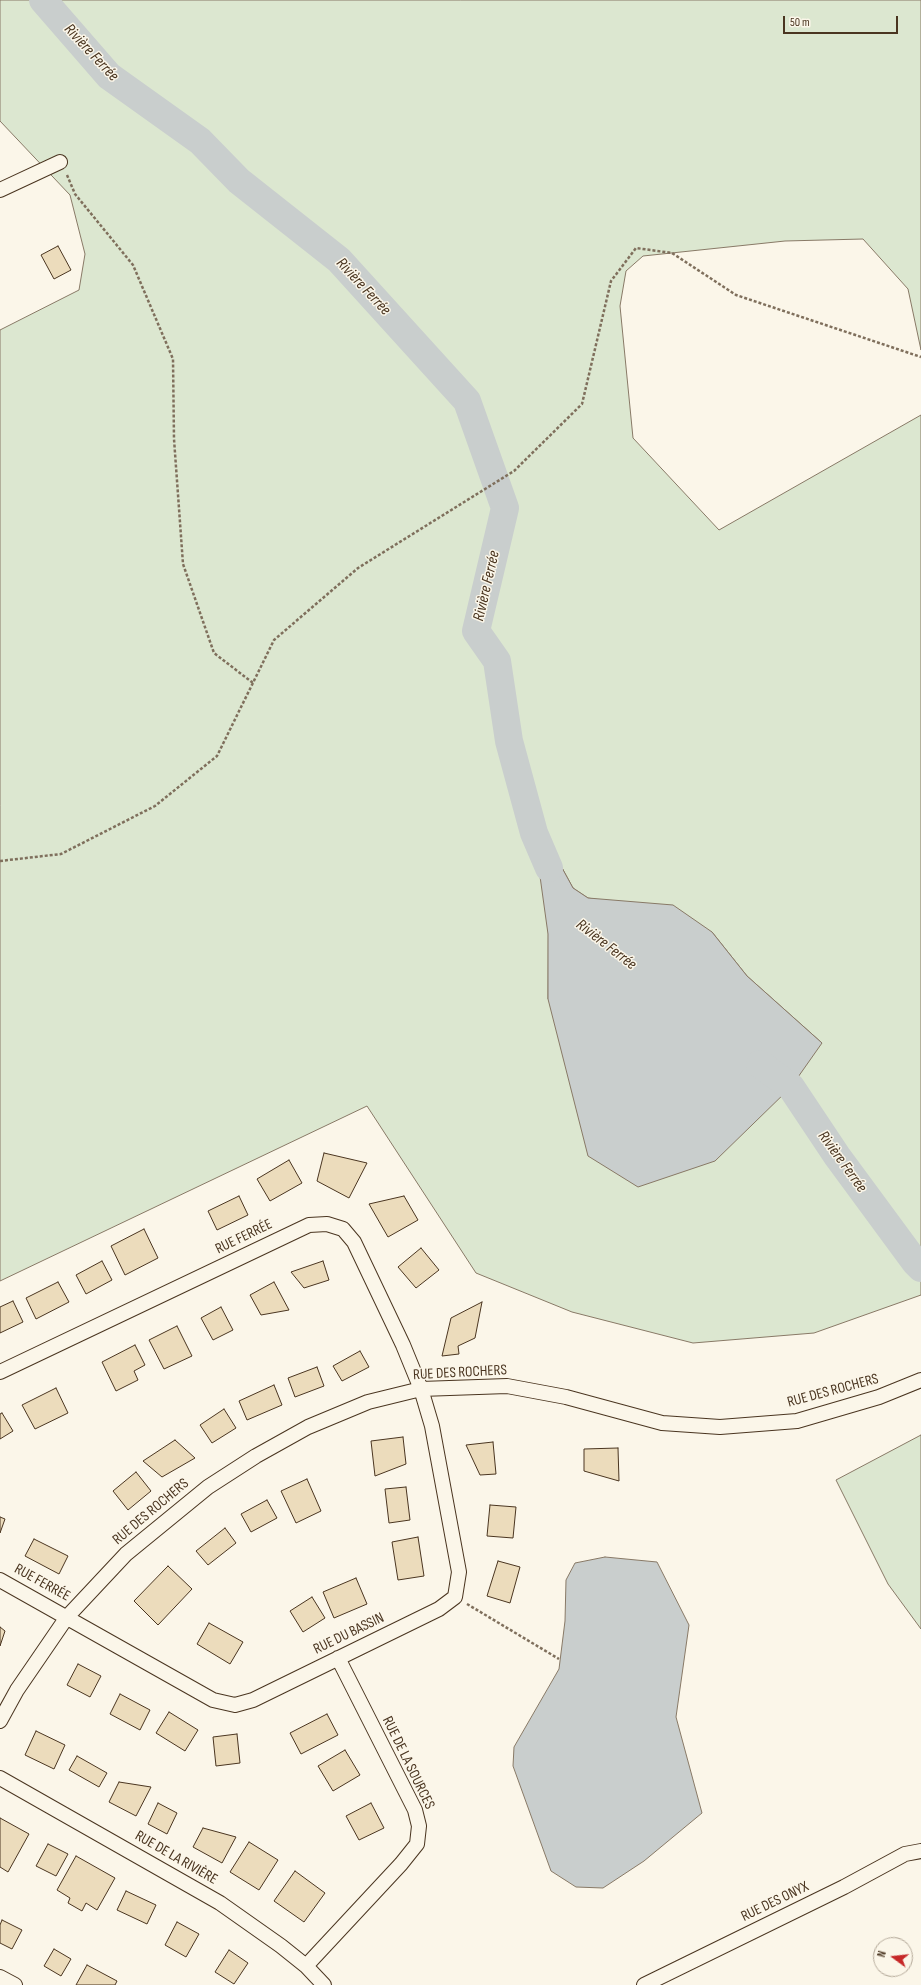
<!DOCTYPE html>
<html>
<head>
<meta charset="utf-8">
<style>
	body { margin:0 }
	#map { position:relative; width:921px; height:1985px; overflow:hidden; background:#fbf6e9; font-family:"Sofia Sans Condensed",sans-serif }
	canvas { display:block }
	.north { position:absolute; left:873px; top:1937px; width:40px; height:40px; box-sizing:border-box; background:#fbf6e9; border:1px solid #b4a999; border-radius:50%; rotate:285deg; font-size:11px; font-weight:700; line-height:16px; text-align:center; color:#4a3520 }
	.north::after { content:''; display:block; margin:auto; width:14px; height:18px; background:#c62828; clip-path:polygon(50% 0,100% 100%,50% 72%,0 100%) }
	.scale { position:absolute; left:783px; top:16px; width:115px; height:18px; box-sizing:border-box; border:2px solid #4a3520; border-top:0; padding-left:5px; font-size:12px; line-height:14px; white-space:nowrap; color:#4a3520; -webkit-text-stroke:3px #fbf6e9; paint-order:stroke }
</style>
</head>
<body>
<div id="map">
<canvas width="921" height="1985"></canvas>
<div class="north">N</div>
<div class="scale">50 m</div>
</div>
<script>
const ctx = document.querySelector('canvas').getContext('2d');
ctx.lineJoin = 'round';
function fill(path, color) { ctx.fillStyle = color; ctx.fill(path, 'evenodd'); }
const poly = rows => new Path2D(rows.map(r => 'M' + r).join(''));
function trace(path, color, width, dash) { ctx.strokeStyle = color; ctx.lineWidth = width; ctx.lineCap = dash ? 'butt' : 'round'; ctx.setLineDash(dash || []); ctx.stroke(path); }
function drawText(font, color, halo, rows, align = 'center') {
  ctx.font = font + ' "Sofia Sans Condensed",sans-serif'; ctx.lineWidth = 3; ctx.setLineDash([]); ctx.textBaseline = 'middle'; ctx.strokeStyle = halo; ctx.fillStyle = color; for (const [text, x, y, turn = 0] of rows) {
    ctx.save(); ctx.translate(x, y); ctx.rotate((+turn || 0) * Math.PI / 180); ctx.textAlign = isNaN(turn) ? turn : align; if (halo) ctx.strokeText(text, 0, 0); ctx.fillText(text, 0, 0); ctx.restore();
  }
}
const green = poly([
	[0,0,921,0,921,350,908,289,863,239,785,241,643,256,626,271,620,306,633,438,719,530,921,415,921,1295,814,1333,693,1343,572,1312,476,1273,367,1106,0,1281,0,330,79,290,85,254,70,195,0,121,0,0],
	[549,844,573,888,588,898,606,901,712,932,747,976,822,1043,548,999,549,844],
	[921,1435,921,1629,888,1584,836,1480,921,1435]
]);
fill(green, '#dce7d0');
trace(green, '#887966', 1);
const water = poly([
	[534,833,549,844,573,888,588,898,673,905,712,932,747,976,822,1043,791,1087,715,1161,638,1187,588,1156,548,999,548,934,534,833],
	[605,1557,657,1562,689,1625,676,1717,702,1813,644,1861,603,1888,576,1887,551,1871,513,1766,514,1747,559,1669,565,1621,566,1580,575,1563,605,1557]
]);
fill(water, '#c9cecd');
trace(water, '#887966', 1);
trace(poly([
	[43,0,109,76,200,141,239,181,339,260,467,401,505,508,476,631,497,661,509,741,534,833,549,868],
	[760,1064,791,1087,837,1156,915,1262,921,1268]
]), '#c9cecd', 28);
const building = poly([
	[58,246,71,270,54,279,41,255,58,246],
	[324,1153,367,1163,349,1198,317,1181,324,1153],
	[289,1160,302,1183,270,1201,257,1179,289,1160],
	[239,1196,248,1215,217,1230,208,1211,239,1196],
	[404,1196,418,1220,388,1237,369,1204,404,1196],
	[144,1229,158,1258,125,1275,111,1246,144,1229],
	[421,1248,439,1270,416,1288,398,1267,421,1248],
	[102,1261,112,1280,86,1294,76,1275,102,1261],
	[323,1261,329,1280,304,1288,291,1272,323,1261],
	[58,1282,69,1302,36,1319,26,1298,58,1282],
	[274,1282,289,1310,261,1315,250,1295,274,1282],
	[13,1301,23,1322,0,1333,0,1307,13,1301],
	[482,1302,475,1338,458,1346,459,1354,442,1356,451,1318,482,1302],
	[221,1307,233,1330,213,1340,201,1318,221,1307],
	[177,1326,192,1356,164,1369,149,1340,177,1326],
	[135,1345,145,1365,134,1371,138,1380,116,1391,102,1362,135,1345],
	[360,1351,369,1367,342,1381,333,1366,360,1351],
	[317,1367,324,1386,295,1397,288,1378,317,1367],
	[274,1385,282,1405,247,1420,239,1401,274,1385],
	[56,1388,68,1413,35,1429,22,1405,56,1388],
	[224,1409,236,1428,212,1443,200,1425,224,1409],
	[2,1413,13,1431,0,1439,0,1414,2,1413],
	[403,1437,406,1464,375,1476,371,1441,403,1437],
	[175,1440,195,1458,162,1477,143,1461,175,1440],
	[493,1442,496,1474,480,1475,466,1445,493,1442],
	[618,1448,619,1481,584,1471,584,1449,618,1448],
	[136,1472,151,1491,128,1510,113,1491,136,1472],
	[307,1479,321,1511,296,1523,281,1491,307,1479],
	[406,1487,410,1520,389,1523,385,1489,406,1487],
	[267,1500,277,1518,251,1532,241,1514,267,1500],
	[490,1505,516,1507,513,1538,487,1536,490,1505],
	[0,1517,5,1519,0,1533,0,1517],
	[225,1528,236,1543,208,1565,196,1551,225,1528],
	[418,1537,424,1576,398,1580,392,1542,418,1537],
	[34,1539,68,1556,59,1574,25,1556,34,1539],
	[498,1561,520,1567,510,1603,487,1596,498,1561],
	[168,1566,192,1589,158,1625,134,1601,168,1566],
	[356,1578,367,1604,334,1618,323,1592,356,1578],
	[312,1597,325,1618,303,1632,290,1611,312,1597],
	[209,1623,243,1642,230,1664,197,1644,209,1623],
	[0,1627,5,1631,0,1646,0,1627],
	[78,1664,101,1676,90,1697,67,1685,78,1664],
	[120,1694,150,1710,140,1730,110,1714,120,1694],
	[169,1712,198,1730,185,1751,156,1733,169,1712],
	[327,1714,338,1735,301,1754,290,1733,327,1714],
	[36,1731,65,1745,54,1769,25,1755,36,1731],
	[237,1734,240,1763,216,1766,213,1737,237,1734],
	[345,1750,360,1775,333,1791,318,1766,345,1750],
	[77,1756,107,1773,99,1787,69,1770,77,1756],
	[119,1782,151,1787,136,1816,109,1802,119,1782],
	[158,1803,177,1813,167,1834,148,1824,158,1803],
	[371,1803,384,1828,359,1840,346,1816,371,1803],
	[0,1818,29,1834,8,1872,0,1867,0,1818],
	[203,1828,236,1837,222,1863,193,1847,203,1828],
	[249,1842,278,1860,259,1890,230,1872,249,1842],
	[48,1844,68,1854,56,1876,36,1866,48,1844],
	[76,1856,115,1878,97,1910,86,1903,82,1911,68,1903,70,1898,57,1890,76,1856],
	[295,1871,325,1893,304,1922,274,1901,295,1871],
	[126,1891,156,1905,147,1924,117,1910,126,1891],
	[2,1920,22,1930,12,1949,0,1943,0,1925,2,1920],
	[177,1922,199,1934,186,1957,165,1945,177,1922],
	[54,1949,71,1959,61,1976,44,1966,54,1949],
	[229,1950,248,1963,234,1984,215,1972,229,1950],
	[87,1965,117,1981,115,1985,76,1985,87,1965]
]);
fill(building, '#ecdcbc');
trace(building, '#4a3520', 1);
const minor = poly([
	[0,190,60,162],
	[0,1372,309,1225,327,1224,343,1229,354,1242,403,1345,421,1389,432,1426,459,1572,455,1597,439,1609,253,1700,235,1705,213,1700,0,1580],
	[0,1721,17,1690,67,1617,126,1554,208,1487,256,1456,308,1427,368,1402,421,1389,507,1386,566,1397,662,1423,720,1427,797,1421,879,1397,921,1380],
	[0,1778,220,1903,281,1946,306,1966,324,1985],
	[306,1966,401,1864,417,1844,419,1826,415,1810,338,1658],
	[0,1977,15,1985],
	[644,1985,844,1887,905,1854,921,1851]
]);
trace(minor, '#4a3520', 16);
trace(poly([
	[67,175,75,194,133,265,173,359,174,439,183,564,214,653,253,683],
	[0,861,61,854,155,806,217,756,274,640,358,568,514,471,582,404,611,281,636,248,672,253,736,295,921,357],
	[467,1604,559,1659]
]), '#7f6f5c', 2.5, [3, 2]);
trace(minor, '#fbf6e9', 14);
drawText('15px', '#4a3520', '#fbf6e9', [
	["RUE FERRÉE",244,1237,-26],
	["RUE DES ROCHERS",460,1373,-3],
	["RUE DES ROCHERS",833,1391,-15],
	["RUE DES ROCHERS",151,1512,-40],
	["RUE FERRÉE",42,1583,29],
	["RUE DU BASSIN",349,1634,-26],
	["RUE DE LA SOURCES",408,1763,64],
	["RUE DE LA RIVIÈRE",176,1858,30],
	["RUE DES ONYX",775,1902,-26]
]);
drawText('italic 16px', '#4a3520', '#fbf6e9', [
	["Rivière Ferrée",91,53,47],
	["Rivière Ferrée",363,287,47],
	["Rivière Ferrée",487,586,-77],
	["Rivière Ferrée",606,945,38],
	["Rivière Ferrée",842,1162,54]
]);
</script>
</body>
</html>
